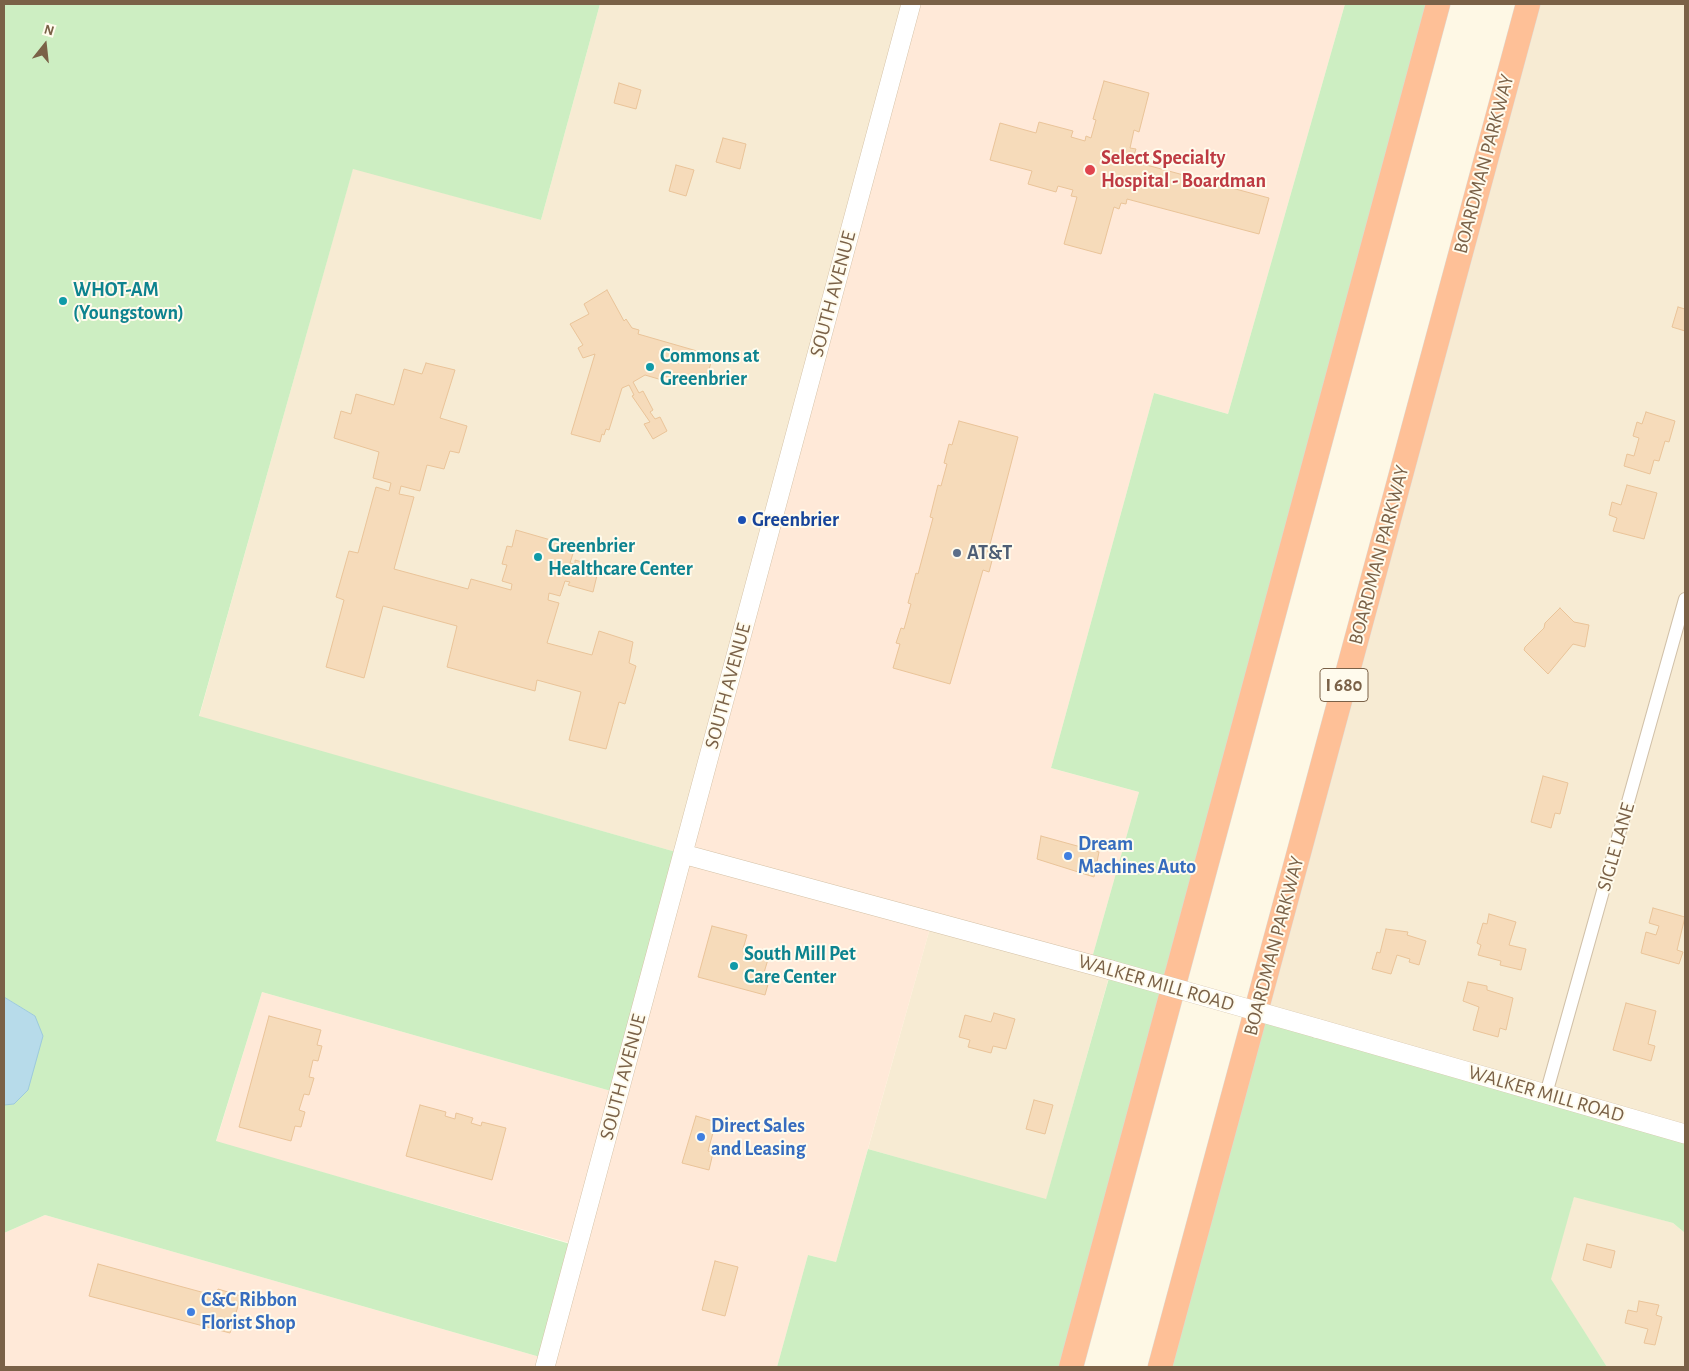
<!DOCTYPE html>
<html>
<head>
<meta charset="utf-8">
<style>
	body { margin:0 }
	#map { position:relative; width:1689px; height:1371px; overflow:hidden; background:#fef8e5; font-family:"Alegreya Sans",sans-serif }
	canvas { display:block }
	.frame { position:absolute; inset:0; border:5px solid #7a6147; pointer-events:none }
	.north { position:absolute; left:20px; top:20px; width:50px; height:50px; -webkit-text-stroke:4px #fffbed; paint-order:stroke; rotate:16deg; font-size:14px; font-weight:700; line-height:20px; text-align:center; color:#7a6147 }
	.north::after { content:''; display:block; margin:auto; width:18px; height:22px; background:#7a6147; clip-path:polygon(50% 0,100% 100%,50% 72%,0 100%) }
</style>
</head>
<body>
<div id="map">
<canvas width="1689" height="1371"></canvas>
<div class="frame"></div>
<div class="north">N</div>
</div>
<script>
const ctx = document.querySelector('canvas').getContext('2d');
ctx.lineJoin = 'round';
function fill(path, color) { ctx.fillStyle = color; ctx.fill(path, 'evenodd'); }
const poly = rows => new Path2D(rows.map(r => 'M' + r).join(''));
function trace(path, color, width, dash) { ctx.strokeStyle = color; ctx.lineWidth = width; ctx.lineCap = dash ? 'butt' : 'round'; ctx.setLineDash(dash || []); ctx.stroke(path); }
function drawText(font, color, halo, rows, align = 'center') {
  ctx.font = font + ' "Alegreya Sans",sans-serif'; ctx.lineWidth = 4; ctx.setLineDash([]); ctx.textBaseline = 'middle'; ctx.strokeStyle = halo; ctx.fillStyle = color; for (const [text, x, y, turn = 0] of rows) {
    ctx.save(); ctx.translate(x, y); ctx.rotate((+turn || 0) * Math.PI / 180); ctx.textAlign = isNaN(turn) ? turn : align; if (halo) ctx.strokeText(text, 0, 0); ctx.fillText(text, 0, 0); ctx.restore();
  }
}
fill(poly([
	[600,4,911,4,683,854,199,717,353,168,541,220],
	[1528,4,1685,4,1685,1134,1256,1011],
	[932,921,1111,970,1046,1200,868,1149],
	[1574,1196,1673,1223,1685,1233,1685,1367,1607,1367,1550,1279]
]), '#f7ebd3');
fill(poly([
	[911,4,1345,4,1228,414,1154,393,1051,768,1139,792,1090,965,932,921,836,1262,808,1255,777,1367,4,1367,4,1233,45,1215,547,1359,577,1245,216,1142,262,992,618,1093]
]), '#ffe9d8');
fill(poly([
	[4,4,600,4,541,220,353,169,199,716,683,854,618,1093,262,992,216,1141,577,1246,547,1359,45,1215,4,1233,4,1105,14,1104,35,1016,4,997],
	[1345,4,1438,4,1071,1367,777,1367,808,1255,836,1262,868,1149,1046,1199,1111,971,1090,965,1139,792,1051,768,1154,393,1228,414],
	[1256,1011,1685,1134,1685,1233,1673,1223,1574,1197,1551,1279,1607,1367,1160,1367]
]), '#cdeec2');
const water = poly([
	[4,997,35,1016,43,1036,28,1090,14,1104,4,1105,4,997]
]);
fill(water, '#b7dbea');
trace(water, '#9dcadd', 1);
const building = poly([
	[1104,81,1149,93,1139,132,1134,130,1130,148,1136,149,1134,155,1140,157,1139,163,1269,198,1259,234,1127,199,1126,204,1121,203,1119,209,1114,207,1101,254,1064,244,1077,197,1071,196,1073,190,1058,186,1056,192,1028,184,1032,171,990,160,1000,123,1036,133,1039,122,1073,131,1071,137,1085,141,1086,136,1091,138,1096,120,1093,119,1104,81],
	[619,83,641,90,636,109,614,103,619,83],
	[723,138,746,144,740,169,716,162,723,138],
	[676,165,694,170,686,196,669,191,676,165],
	[607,290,624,321,626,319,632,328,639,330,638,334,697,351,697,354,703,355,702,357,712,359,705,384,690,383,663,376,662,380,645,375,633,382,639,393,643,391,653,410,650,412,655,419,660,417,667,431,653,439,644,424,650,422,632,396,634,395,629,385,622,388,609,430,606,429,604,435,602,434,600,442,571,434,595,354,583,358,578,348,583,345,570,324,589,314,584,304,607,290],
	[1678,307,1685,309,1685,331,1672,327,1678,307],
	[426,363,455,370,440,418,467,426,459,453,450,451,444,469,427,465,420,491,401,486,399,494,414,497,394,569,468,589,471,579,511,590,512,584,502,581,507,565,502,564,507,546,512,547,516,530,575,547,570,563,575,564,575,560,599,567,593,592,568,585,570,582,565,581,560,596,549,593,548,600,559,603,547,643,592,655,599,631,633,642,629,663,636,666,625,704,619,702,606,749,569,740,581,692,537,680,535,691,447,667,457,626,383,606,364,678,326,667,344,600,336,597,349,551,358,553,376,487,389,491,391,483,373,478,379,452,334,438,341,411,351,414,356,394,394,405,404,369,422,374,426,363],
	[1646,412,1675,421,1669,442,1665,441,1659,461,1654,460,1650,474,1624,466,1627,454,1634,456,1639,438,1633,436,1637,422,1642,424,1646,412],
	[959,421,1018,437,988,552,994,553,989,572,983,570,950,684,893,668,900,644,896,643,901,628,904,629,911,604,908,603,916,573,918,574,933,518,930,517,938,485,941,486,947,464,944,463,949,444,952,445,959,421],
	[1627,485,1657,493,1644,539,1613,531,1617,518,1609,515,1612,502,1621,505,1627,485],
	[1560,608,1574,622,1589,625,1585,647,1573,644,1548,674,1524,650,1525,647,1544,628,1545,623,1560,608],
	[1543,776,1568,783,1560,814,1555,813,1551,828,1531,822,1543,776],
	[1041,836,1099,852,1094,877,1037,859,1041,836],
	[1653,908,1685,917,1677,950,1683,952,1679,964,1641,953,1646,932,1656,935,1659,926,1649,923,1653,908],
	[1489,914,1516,922,1509,945,1526,949,1521,970,1500,965,1501,961,1478,955,1481,945,1477,943,1483,923,1487,924,1489,914],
	[712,926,747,935,743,949,769,956,763,976,770,977,765,995,698,977,712,926],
	[1386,929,1408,932,1407,935,1426,941,1419,965,1409,962,1410,959,1397,955,1391,974,1372,969,1377,952,1380,953,1386,929],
	[1468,982,1487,986,1487,990,1513,998,1506,1030,1500,1028,1498,1037,1473,1030,1479,1007,1463,1001,1468,982],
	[1626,1003,1656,1011,1648,1044,1655,1046,1651,1061,1613,1050,1626,1003],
	[994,1013,1015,1019,1006,1049,993,1046,991,1053,968,1047,970,1040,959,1037,965,1015,991,1022,994,1013],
	[269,1016,321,1030,317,1045,322,1046,318,1061,313,1060,309,1077,314,1078,309,1095,304,1094,299,1110,305,1112,301,1127,295,1126,291,1141,239,1127,269,1016],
	[1034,1100,1053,1105,1045,1134,1026,1129,1034,1100],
	[420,1105,446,1112,445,1116,455,1119,456,1113,473,1118,471,1123,481,1126,482,1122,506,1128,492,1180,406,1156,420,1105],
	[696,1116,716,1122,708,1151,713,1153,709,1170,682,1163,696,1116],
	[1587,1244,1615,1251,1611,1268,1583,1260,1587,1244],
	[715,1261,738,1267,725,1316,702,1310,715,1261],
	[98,1264,216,1296,218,1289,241,1296,230,1333,89,1296,98,1264],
	[1639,1301,1659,1305,1656,1315,1662,1317,1655,1345,1644,1343,1648,1329,1625,1323,1628,1310,1637,1312,1639,1301]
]);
fill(building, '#f6dbba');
trace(building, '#eac499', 1);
const street = poly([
	[1546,1094,1685,599]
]);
const secondary = poly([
	[683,854,1111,970],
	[1316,1028,1685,1134],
	[545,1367,911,4]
]);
const highway = poly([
	[1071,1367,1438,4],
	[1160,1367,1528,4]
]);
trace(street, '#d1c1a9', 14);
trace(secondary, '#d5c2a7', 20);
trace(highway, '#dfd9d3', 25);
trace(street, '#fff', 12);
trace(secondary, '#fff', 19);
trace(highway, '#fec097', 24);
const secondaryBridge = poly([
	[1111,970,1316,1028]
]);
trace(secondaryBridge, '#d5c2a7', 20, []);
trace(secondaryBridge, '#fff', 19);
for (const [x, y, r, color] of [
	[1090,170,6,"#e0444e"],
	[63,301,5,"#0f9aa8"],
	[650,367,5,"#0f9aa8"],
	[742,520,5,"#1a4fb4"],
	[957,553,5,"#5c6f8a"],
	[538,557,5,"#0f9aa8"],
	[1068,856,5,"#3f7fe0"],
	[734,966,5,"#0f9aa8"],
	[701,1137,5,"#3f7fe0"],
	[191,1312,5,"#3f7fe0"]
]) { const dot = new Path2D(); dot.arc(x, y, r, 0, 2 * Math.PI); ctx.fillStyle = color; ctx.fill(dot); trace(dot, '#fffbed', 2); }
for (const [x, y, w] of [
	[1344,685,48]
]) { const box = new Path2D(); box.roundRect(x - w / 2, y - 16.5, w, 33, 4); ctx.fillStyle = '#fffbed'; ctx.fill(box); trace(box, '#7a6147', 1); }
drawText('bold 19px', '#7a6147', null, [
	["I 680",1344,685]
]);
drawText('bold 20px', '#be3a42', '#fffbed', [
	["Select Specialty",1101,158],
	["Hospital - Boardman",1101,181]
], 'left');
drawText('20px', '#7a6147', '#fffbed', [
	["BOARDMAN PARKWAY",1484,164,-75],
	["SOUTH AVENUE",833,294,-75],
	["BOARDMAN PARKWAY",1379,555,-75],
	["SOUTH AVENUE",728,686,-75],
	["SIGLE LANE",1616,847,-74],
	["BOARDMAN PARKWAY",1274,946,-75],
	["WALKER MILL ROAD",1156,983,16],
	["SOUTH AVENUE",623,1077,-75],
	["WALKER MILL ROAD",1546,1094,16]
]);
drawText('bold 20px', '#0d838f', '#fffbed', [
	["WHOT-AM",73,290],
	["(Youngstown)",73,313],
	["Commons at",660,356],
	["Greenbrier",660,379],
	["Greenbrier",548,546],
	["Healthcare Center",548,569],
	["South Mill Pet",744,954],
	["Care Center",744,977]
], 'left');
drawText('bold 20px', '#164399', '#fffbed', [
	["Greenbrier",752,520]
], 'left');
drawText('bold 20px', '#4e5e75', '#fffbed', [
	["AT&T",967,553]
], 'left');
drawText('bold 20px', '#366cbe', '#fffbed', [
	["Dream",1078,844],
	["Machines Auto",1078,867],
	["Direct Sales",711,1126],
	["and Leasing",711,1149],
	["C&C Ribbon",201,1300],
	["Florist Shop",201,1323]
], 'left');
</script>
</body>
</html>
